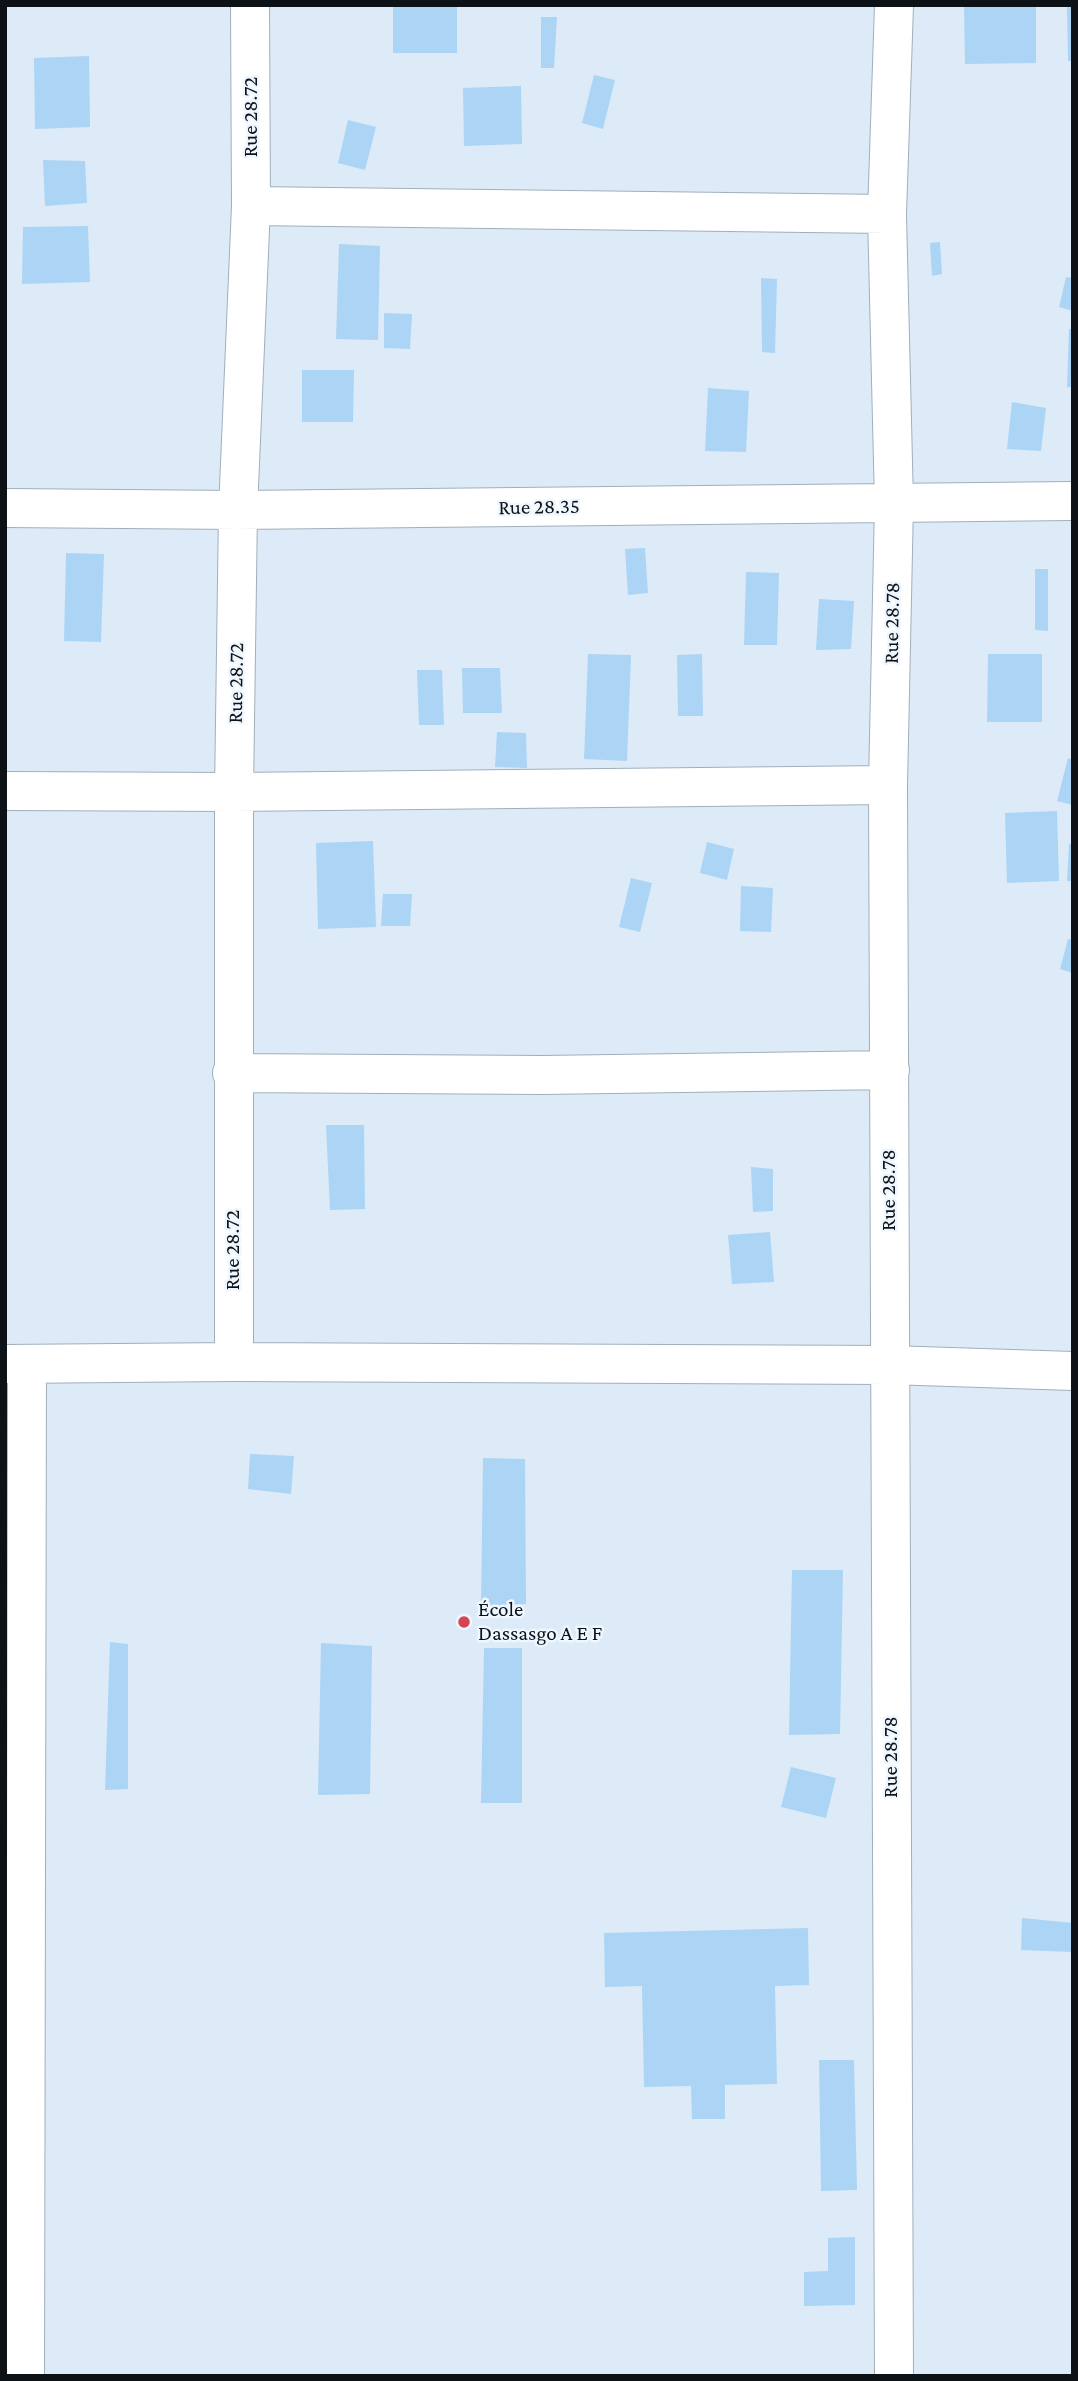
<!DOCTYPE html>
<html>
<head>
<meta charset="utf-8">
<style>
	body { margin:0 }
	#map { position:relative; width:1078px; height:2381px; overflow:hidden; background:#dcebf7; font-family:"Crimson Pro",serif }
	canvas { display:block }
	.frame { position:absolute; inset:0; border:7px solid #0d1216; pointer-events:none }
</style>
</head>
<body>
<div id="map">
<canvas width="1078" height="2381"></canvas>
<div class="frame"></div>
</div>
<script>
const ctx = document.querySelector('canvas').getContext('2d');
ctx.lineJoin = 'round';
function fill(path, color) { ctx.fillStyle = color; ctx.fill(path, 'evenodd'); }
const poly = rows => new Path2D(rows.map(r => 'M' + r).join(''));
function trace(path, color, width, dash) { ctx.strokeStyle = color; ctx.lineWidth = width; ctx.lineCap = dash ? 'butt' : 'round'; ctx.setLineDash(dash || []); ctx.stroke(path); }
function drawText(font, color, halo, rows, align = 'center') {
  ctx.font = font + ' "Crimson Pro",serif'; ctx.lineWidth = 5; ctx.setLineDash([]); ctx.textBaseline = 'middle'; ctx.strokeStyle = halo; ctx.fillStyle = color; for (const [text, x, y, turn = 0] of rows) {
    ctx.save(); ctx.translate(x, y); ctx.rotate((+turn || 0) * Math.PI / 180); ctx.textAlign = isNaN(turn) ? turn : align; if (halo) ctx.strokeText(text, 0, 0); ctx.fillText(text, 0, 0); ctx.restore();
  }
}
fill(poly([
	[393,5,457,5,457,53,393,53],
	[964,5,1036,5,1036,63,965,64],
	[1067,5,1073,5,1073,61,1068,61],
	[541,17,557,17,554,68,541,68],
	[89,56,90,127,35,129,34,58],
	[594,75,615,80,603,129,582,123],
	[521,86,522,144,464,146,463,88],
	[348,120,376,127,365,170,338,163],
	[43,160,85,161,87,203,45,206],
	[88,226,90,282,22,284,23,227],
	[940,242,942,274,932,276,930,243],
	[339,244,380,246,378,340,336,339],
	[1066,277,1073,278,1073,311,1059,307],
	[761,278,777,279,775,353,762,352],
	[384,313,412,314,410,349,384,348],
	[1069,329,1073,329,1073,387,1067,387],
	[302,370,354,370,353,422,302,422],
	[708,388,749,391,746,452,705,451],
	[1012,402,1046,408,1041,451,1007,449],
	[645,548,648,593,628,595,625,549],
	[66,553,104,554,101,642,64,641],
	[1035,569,1048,569,1048,631,1035,630],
	[746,572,779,573,777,645,744,645],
	[819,599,854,601,851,649,816,650],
	[588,654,631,655,627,761,584,759],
	[702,654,703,716,678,716,677,655],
	[988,654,1042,654,1042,722,987,722],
	[462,668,500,668,502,713,463,713],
	[417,670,442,670,444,725,419,725],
	[497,732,526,733,527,768,495,767],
	[1068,758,1073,760,1073,805,1057,801],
	[1057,811,1059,881,1007,883,1005,813],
	[373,841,376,927,318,929,316,843],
	[707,842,734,849,727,880,700,873],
	[1069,844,1073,844,1073,881,1067,881],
	[631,878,652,883,640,932,619,927],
	[741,886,773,888,771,932,740,931],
	[383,894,412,894,410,926,381,926],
	[1068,939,1073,940,1073,973,1060,969],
	[326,1125,364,1125,365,1209,330,1210],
	[751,1167,773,1169,773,1211,753,1212],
	[770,1232,774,1282,732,1284,728,1235],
	[250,1454,294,1456,291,1494,248,1489],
	[483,1458,525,1459,526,1604,481,1606],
	[792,1570,843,1570,840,1734,789,1735],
	[110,1642,128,1644,128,1789,105,1790],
	[321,1643,372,1646,370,1794,318,1795],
	[484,1648,522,1648,522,1803,481,1803],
	[791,1767,836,1778,826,1818,781,1807],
	[1022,1918,1073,1923,1073,1952,1021,1950],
	[808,1928,809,1985,775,1986,777,2084,725,2085,725,2119,692,2119,691,2086,644,2087,642,1986,605,1987,604,1933],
	[819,2060,854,2060,857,2190,821,2191],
	[855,2237,855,2305,804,2306,804,2272,828,2271,828,2238]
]), '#acd4f5');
const minor = poly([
	[251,206,887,214],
	[5,508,238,510,1073,501],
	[5,791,234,792,888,785],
	[232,1073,543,1075,890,1070],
	[234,1362,234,792,238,510,251,206,250,5],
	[5,1364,234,1362,889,1365,1073,1371],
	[25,2376,27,1364],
	[894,2376,888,785,894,504,887,214,894,5]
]);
trace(minor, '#a1afbb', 40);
trace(minor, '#fff', 38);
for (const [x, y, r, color] of [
	[464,1622,7,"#d44452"]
]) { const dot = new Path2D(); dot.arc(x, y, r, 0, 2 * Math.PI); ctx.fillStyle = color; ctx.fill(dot); trace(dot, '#eef7ff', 2.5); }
drawText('21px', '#0d1216', '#eef7ff', [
	["Rue 28.72",251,117,-90],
	["Rue 28.35",539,507,-1],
	["Rue 28.78",892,623,-89],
	["Rue 28.72",236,683,-89],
	["Rue 28.78",889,1190,-90],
	["Rue 28.72",233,1250,-90],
	["Rue 28.78",891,1757,-90]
]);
drawText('21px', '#0d1216', '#eef7ff', [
	["École",478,1610],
	["Dassasgo A E F",478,1634]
], 'left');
</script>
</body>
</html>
